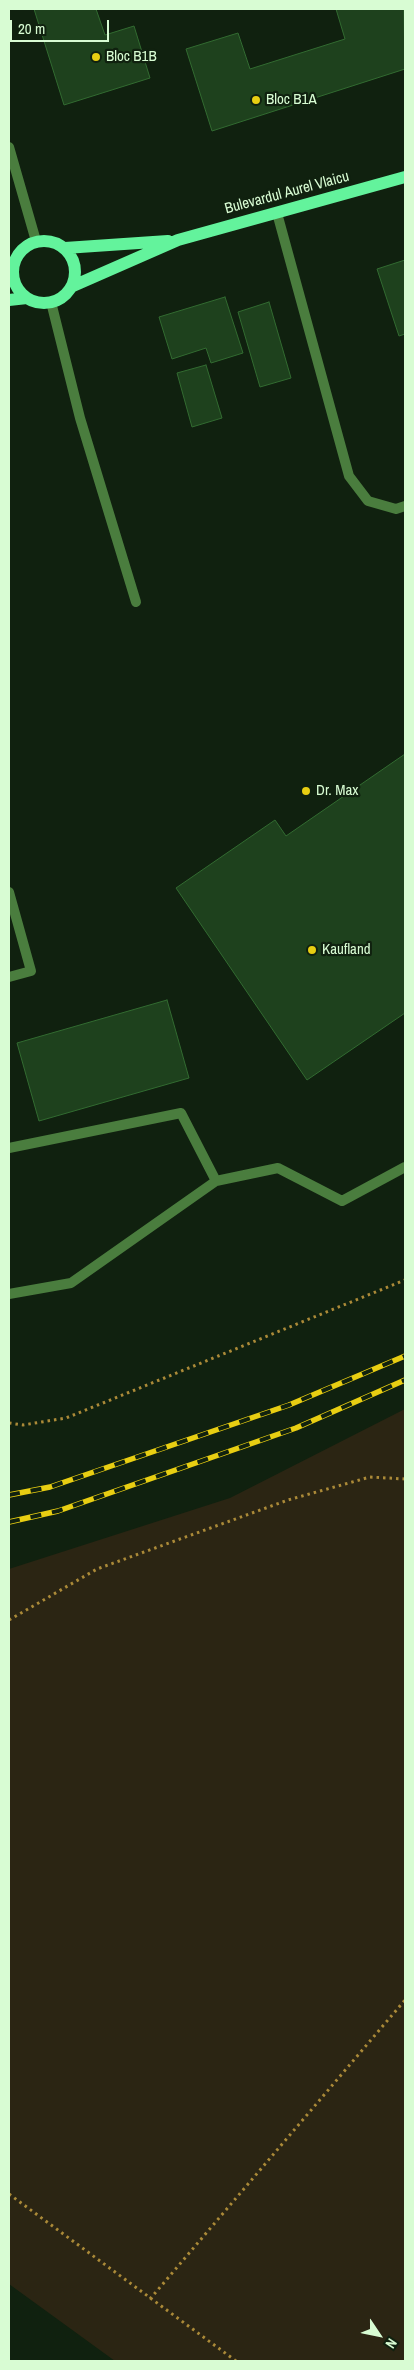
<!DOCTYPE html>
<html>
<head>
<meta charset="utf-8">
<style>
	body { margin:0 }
	#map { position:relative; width:414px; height:2370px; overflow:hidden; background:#10210f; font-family:"Archivo Narrow",sans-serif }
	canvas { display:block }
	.frame { position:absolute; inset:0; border:10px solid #d8fcd3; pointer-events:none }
	.north { position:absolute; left:354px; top:2310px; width:50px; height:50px; -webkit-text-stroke:4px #10210f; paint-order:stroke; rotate:124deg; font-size:14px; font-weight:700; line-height:20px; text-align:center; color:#d8fcd3 }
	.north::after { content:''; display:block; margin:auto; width:18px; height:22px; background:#d8fcd3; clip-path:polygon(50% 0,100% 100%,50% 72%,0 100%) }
	.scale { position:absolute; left:10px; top:20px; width:99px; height:22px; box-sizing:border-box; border:2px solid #d8fcd3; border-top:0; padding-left:6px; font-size:15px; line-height:18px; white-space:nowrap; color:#d8fcd3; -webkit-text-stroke:4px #10210f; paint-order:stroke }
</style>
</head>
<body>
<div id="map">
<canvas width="414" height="2370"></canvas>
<div class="frame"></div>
<div class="north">N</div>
<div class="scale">20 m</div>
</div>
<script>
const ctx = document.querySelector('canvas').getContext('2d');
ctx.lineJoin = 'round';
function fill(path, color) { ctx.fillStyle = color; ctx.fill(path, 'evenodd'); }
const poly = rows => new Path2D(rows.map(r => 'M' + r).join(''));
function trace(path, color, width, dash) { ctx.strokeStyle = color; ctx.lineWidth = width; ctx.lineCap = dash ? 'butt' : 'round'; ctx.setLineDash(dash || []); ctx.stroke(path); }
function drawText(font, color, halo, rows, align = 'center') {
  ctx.font = font + ' "Archivo Narrow",sans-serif'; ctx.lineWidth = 4.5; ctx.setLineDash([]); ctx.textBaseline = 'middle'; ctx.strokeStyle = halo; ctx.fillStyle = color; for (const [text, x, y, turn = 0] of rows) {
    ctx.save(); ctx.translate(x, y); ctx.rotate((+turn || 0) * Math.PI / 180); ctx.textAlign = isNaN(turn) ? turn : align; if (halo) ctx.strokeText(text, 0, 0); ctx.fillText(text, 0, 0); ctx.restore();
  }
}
fill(poly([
	[405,1409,405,2361,115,2361,9,2284,9,1569,230,1498]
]), '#2b2513');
const building = poly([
	[34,9,96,9,105,35,134,26,150,78,64,105,34,9],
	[336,9,404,9,405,69,212,131,186,49,238,33,250,69,345,39,336,9],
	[405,260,405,334,399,336,377,269,405,260],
	[225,297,243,353,211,363,206,348,172,359,159,317,225,297],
	[269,302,291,378,260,387,238,312,269,302],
	[206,365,222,418,192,427,177,373,206,365],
	[405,754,405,1013,307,1080,176,888,275,820,286,836,405,754],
	[167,1000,189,1078,39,1121,17,1043,167,1000]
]);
fill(building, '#1e411d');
trace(building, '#326b31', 1);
trace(poly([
	[9,1423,23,1425,66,1418,405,1280],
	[9,1620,97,1569,288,1500,370,1477,405,1479],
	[9,2194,236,2361],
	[150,2299,405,2000]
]), '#ab8a38', 3, [2.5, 4]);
trace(poly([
	[277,213,349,476,368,501,396,509,405,506],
	[51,302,80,418,136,602],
	[9,892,31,971,9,977],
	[9,1148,181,1113,216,1181,278,1168,342,1201,405,1167],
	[9,1294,71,1283,216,1181]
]), '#4a7d3e', 10);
trace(poly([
	[9,147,36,241]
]), '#4a7d3e', 10);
trace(poly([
	'13 272a31 31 0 1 1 62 0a31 31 0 1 1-62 0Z',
	[65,248,168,241],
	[73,286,178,240,405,177],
	[9,300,27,298]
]), '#63f39c', 12);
const rail = poly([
	[9,1495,50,1487,289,1405,405,1356],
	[9,1522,58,1511,296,1428,405,1380]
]);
trace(rail, '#e8ce12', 5.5);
trace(rail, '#10210f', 4, [11]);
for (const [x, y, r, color] of [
	[96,57,5,"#e8ce12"],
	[256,100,5,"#e8ce12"],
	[306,791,5,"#e8ce12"],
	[312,950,5,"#e8ce12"]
]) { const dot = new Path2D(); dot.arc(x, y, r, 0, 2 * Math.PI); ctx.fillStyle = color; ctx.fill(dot); trace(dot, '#10210f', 2); }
drawText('15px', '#d8fcd3', '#10210f', [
	["Bloc B1B",106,57],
	["Bloc B1A",266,100],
	["Dr. Max",316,791],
	["Kaufland",322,950]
], 'left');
drawText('15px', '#d8fcd3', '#10210f', [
	["Bulevardul Aurel Vlaicu",287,193,-15]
]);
</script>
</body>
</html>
